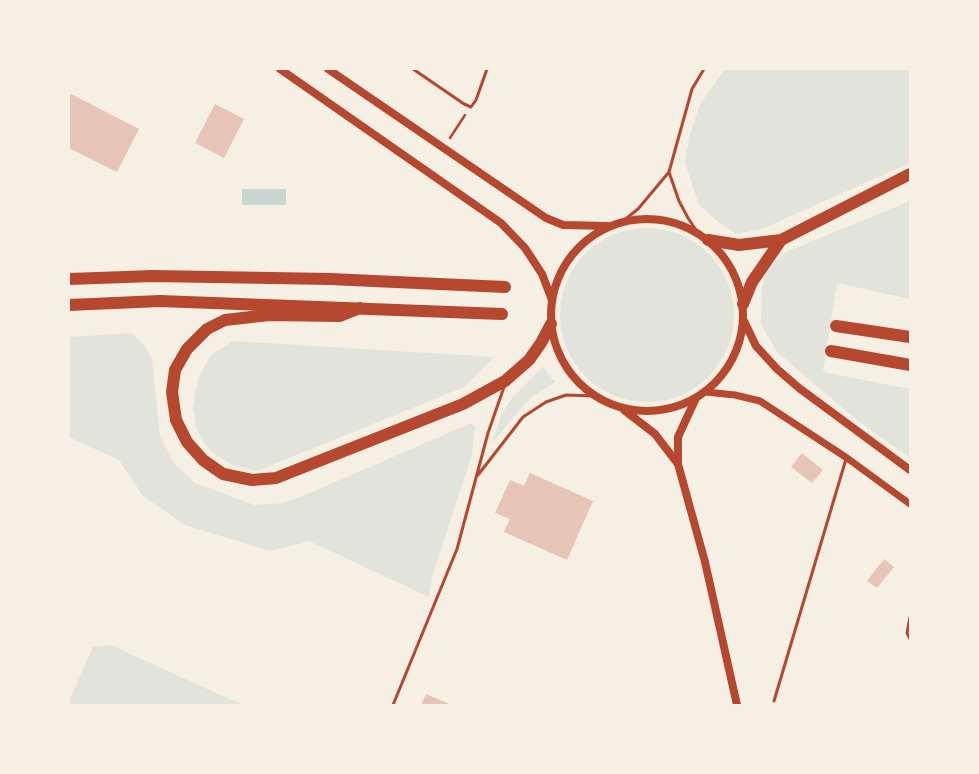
<!DOCTYPE html>
<html>
<head>
<meta charset="utf-8">
<style>
	body { margin:0 }
	#map { position:relative; width:979px; height:774px; overflow:hidden; background:#f6efe4; font-family:Lato,sans-serif }
	canvas { display:block }
	.frame { position:absolute; inset:0; border:70px solid #f6efe4; pointer-events:none }
</style>
</head>
<body>
<div id="map">
<canvas width="979" height="774"></canvas>
<div class="frame"></div>
</div>
<script>
const ctx = document.querySelector('canvas').getContext('2d');
ctx.lineJoin = 'round';
function fill(path, color) { ctx.fillStyle = color; ctx.fill(path, 'evenodd'); }
const poly = rows => new Path2D(rows.map(r => 'M' + r).join(''));
function trace(path, color, width, dash) { ctx.strokeStyle = color; ctx.lineWidth = width; ctx.lineCap = dash ? 'butt' : 'round'; ctx.setLineDash(dash || []); ctx.stroke(path); }
fill(poly([
	[725,69,910,69,910,163,762,229,736,234,716,220,699,205,685,163,689,138,700,104],
	[910,201,910,299,837,283,823,372,910,389,910,458,858,421,777,352,761,324,762,287,767,269,786,252],
	'560 315a87 87 0 1 1 174 0a87 87 0 1 1-174 0Z',
	[132,333,143,344,152,358,160,436,173,462,195,483,254,505,283,503,310,493,471,423,475,427,472,454,432,577,429,597,309,541,270,551,185,525,143,496,119,460,69,437,69,337],
	[233,341,494,357,464,387,257,471,232,465,210,451,197,431,193,407,198,378,211,355],
	[543,367,555,382,530,398,492,443,501,415,512,398],
	[111,645,216,693,244,705,69,705,69,701,93,647]
]), '#e2e4dc');
fill(poly([
	[242,189,286,189,286,205,242,205]
]), '#c9d6d2');
fill(poly([
	[69,93,139,129,117,172,69,148],
	[215,104,244,119,224,158,195,143],
	[802,453,823,470,812,483,791,467],
	[530,473,593,501,567,560,504,532,510,519,495,513,510,480,524,486],
	[884,559,894,567,877,588,867,581],
	[426,694,452,705,421,705]
]), '#e6c5b7');
trace(poly([
	[450,138,465,115]
]), '#b5482f', 2.5);
trace(poly([
	[413,69,464,104,471,107,476,100,487,69],
	[669,172,679,201,688,218,698,233],
	[623,221,638,209,669,172,692,89,704,69],
	[478,475,523,417,546,402,566,395,594,396],
	[910,617,907,633,910,639],
	[774,701,846,459],
	[393,705,457,549,488,433,504,387]
]), '#b5482f', 3);
trace(poly([
	[706,392,735,395,760,401,847,458,910,504]
]), '#b5482f', 7);
trace(poly([
	[280,69,501,223,525,248,542,274,552,300],
	[328,69,546,218,563,225,608,226],
	'551 315a96 96 0 1 1 192 0a96 96 0 1 1-192 0Z',
	[744,321,756,346,777,369,799,388,910,470],
	[696,398,678,437,678,464,705,562,737,705],
	[624,410,655,434,678,464]
]), '#b5482f', 8);
trace(poly([
	[708,240,739,245,781,240,910,174],
	[69,279,153,276,330,279,505,287],
	[743,304,752,282,781,240],
	[69,305,160,301,502,314],
	[360,308,340,316,269,315,225,320,207,329,187,349,175,370,172,392,176,420,187,442,203,460,223,474,252,480,276,478,463,404,505,381,529,360,541,343,551,324],
	[836,326,910,337],
	[831,351,910,365]
]), '#b5482f', 12);
</script>
</body>
</html>
